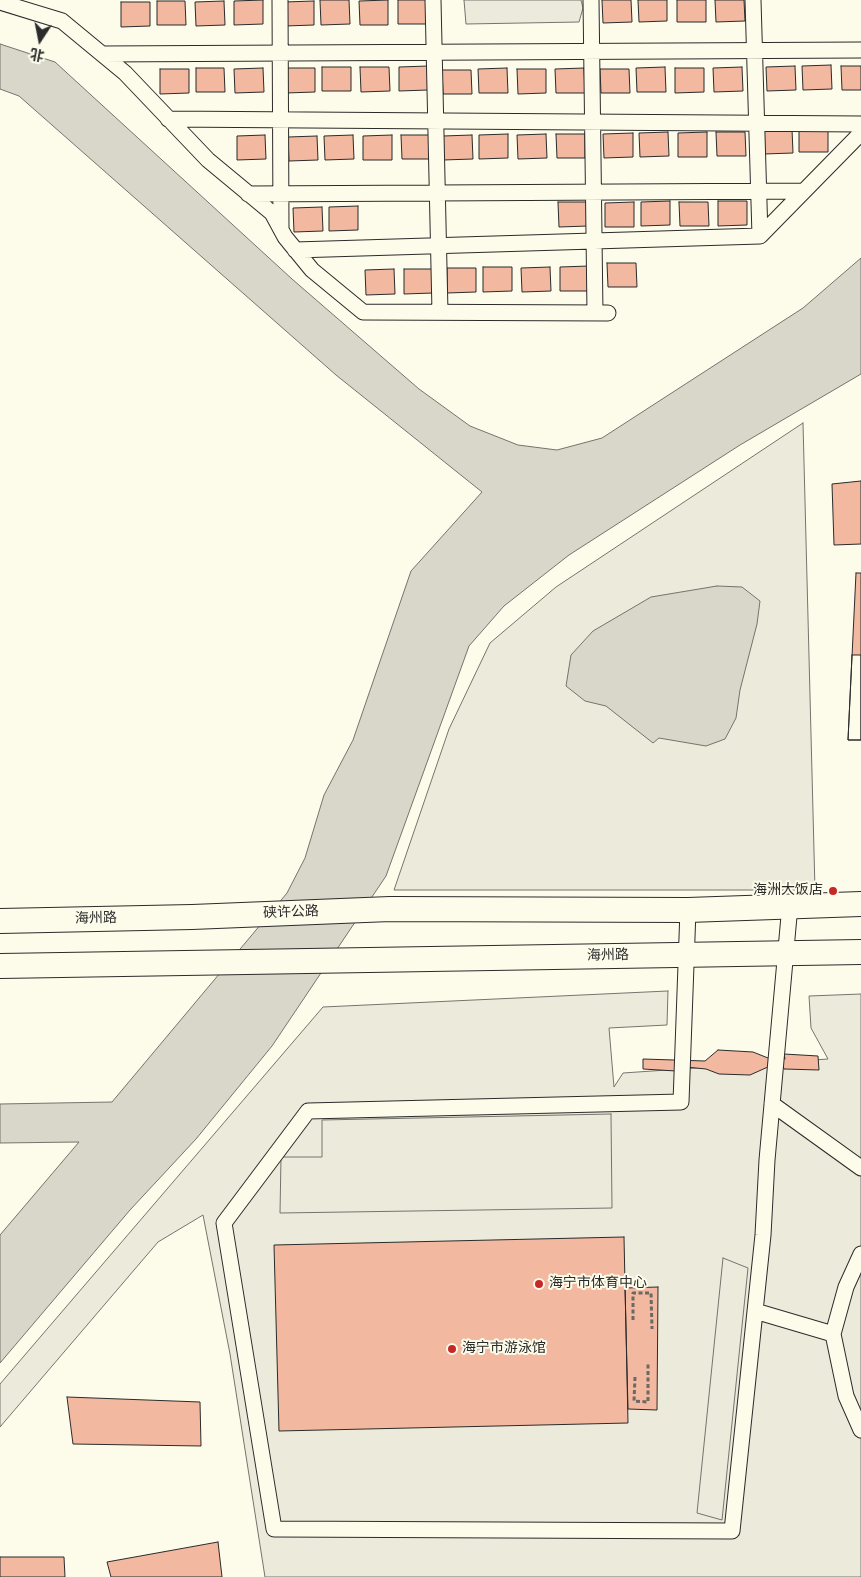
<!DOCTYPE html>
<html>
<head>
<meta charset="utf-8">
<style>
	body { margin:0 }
	#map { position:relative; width:861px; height:1577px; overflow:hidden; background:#fdfbea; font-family:Jost,"Noto Sans SC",sans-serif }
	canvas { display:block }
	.north { position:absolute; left:15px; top:15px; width:50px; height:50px; -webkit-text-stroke:4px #fdfbea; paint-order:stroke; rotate:191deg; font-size:14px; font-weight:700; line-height:20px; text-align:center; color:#2b2b2b }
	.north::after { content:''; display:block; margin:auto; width:18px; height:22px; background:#2b2b2b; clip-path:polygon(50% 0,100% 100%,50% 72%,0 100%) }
</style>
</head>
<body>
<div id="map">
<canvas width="861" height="1577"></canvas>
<div class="north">北</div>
</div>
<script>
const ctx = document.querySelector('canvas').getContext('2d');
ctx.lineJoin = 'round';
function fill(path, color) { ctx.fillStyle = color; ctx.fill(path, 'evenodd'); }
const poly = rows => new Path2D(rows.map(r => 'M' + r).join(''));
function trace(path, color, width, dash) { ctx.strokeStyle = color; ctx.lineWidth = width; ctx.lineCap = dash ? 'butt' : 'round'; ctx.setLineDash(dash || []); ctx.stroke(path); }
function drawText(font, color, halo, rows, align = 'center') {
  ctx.font = font + ' Jost,"Noto Sans SC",sans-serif'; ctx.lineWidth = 4; ctx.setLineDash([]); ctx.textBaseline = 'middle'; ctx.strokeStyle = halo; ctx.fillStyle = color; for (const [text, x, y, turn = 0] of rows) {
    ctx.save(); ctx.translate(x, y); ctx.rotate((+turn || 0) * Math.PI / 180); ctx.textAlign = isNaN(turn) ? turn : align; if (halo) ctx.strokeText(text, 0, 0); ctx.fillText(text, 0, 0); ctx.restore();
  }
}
const green = poly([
	[464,0,581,0,583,8,579,22,466,24,464,0],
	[803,423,815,890,394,890,449,729,490,643,556,587,803,423],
	[668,991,667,1025,609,1028,614,1087,623,1073,828,1059,811,1028,809,996,861,994,861,1577,265,1577,230,1354,203,1215,158,1242,0,1427,0,1384,323,1007,668,991]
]);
fill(green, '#ecebdb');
trace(green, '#74746e', 1);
const parking = poly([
	[611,1114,612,1208,280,1213,281,1157,322,1157,322,1120,611,1114],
	[723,1258,748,1268,722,1520,697,1513,723,1258]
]);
fill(parking, '#eceadb');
trace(parking, '#74746e', 1);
const water = poly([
	[0,44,55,62,292,279,419,389,470,426,518,445,557,450,602,438,803,308,861,258,861,374,740,445,569,555,504,606,469,646,386,876,272,1046,196,1139,130,1210,0,1363,0,1235,79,1142,0,1143,0,1104,112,1102,287,893,305,858,324,795,353,740,411,571,482,492,336,375,19,96,0,89,0,44],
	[717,586,742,587,760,601,757,624,740,690,736,718,725,739,706,746,659,738,653,743,606,706,585,701,566,686,571,655,593,631,651,597,717,586]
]);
fill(water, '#d8d7c9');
trace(water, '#74746e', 1);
const building = poly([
	[263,0,263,24,234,25,234,1,263,0],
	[320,0,349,0,350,24,321,25,320,0],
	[388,0,388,25,360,25,359,1,388,0],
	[398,0,426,0,427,24,398,24,398,0],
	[602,0,631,0,632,22,603,23,602,0],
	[638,0,667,0,667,21,639,22,638,0],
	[677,0,706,0,706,22,677,22,677,0],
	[715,0,744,0,745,21,716,22,715,0],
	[157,1,185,1,186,25,157,25,157,1],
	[224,1,225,25,196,26,195,2,224,1],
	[314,1,314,25,285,26,284,2,314,1],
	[121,2,150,2,150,26,121,27,121,2],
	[831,65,832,89,803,90,802,66,831,65],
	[428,66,428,90,399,91,399,67,428,66],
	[795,66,796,90,767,91,766,67,795,66],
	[841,66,861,66,861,90,842,90,841,66],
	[322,67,351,67,351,91,322,91,322,67],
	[360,67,389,67,390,91,361,92,360,67],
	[665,67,666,92,637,92,636,68,665,67],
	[742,67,743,91,714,92,713,68,742,67],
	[196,68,224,68,225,92,196,92,196,68],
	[263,68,264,92,235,93,234,69,263,68],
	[286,68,315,68,315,92,286,93,286,68],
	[507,68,508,93,479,93,478,69,507,68],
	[584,68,585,93,556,93,555,69,584,68],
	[675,68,704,68,704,92,675,93,675,68],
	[160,69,189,69,189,93,160,94,160,69],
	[517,69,546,69,546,93,518,94,517,69],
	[600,69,629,69,630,93,601,93,600,69],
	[442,70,471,70,472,94,443,94,442,70],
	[828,127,828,152,799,152,799,128,828,127],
	[763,129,792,129,793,153,764,154,763,129],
	[668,132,669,156,640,157,639,133,668,132],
	[707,132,707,157,678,157,678,133,707,132],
	[716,132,745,132,746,156,717,156,716,132],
	[633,133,633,157,604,158,603,134,633,133],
	[508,134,508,158,479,159,479,135,508,134],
	[546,134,547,158,518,159,517,135,546,134],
	[556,134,585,134,585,158,557,158,556,134],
	[265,135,266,159,237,160,237,136,265,135],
	[353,135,354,159,325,160,324,136,353,135],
	[392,135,392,160,363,160,363,136,392,135],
	[401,135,430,135,431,159,402,159,401,135],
	[472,135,473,159,443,160,443,136,472,135],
	[317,136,318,160,289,161,288,137,317,136],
	[670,201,670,225,641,226,641,202,670,201],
	[718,201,747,201,747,225,718,226,718,201],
	[558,202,587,202,588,226,559,227,558,202],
	[634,202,634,227,605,227,605,203,634,202],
	[679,202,708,202,709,226,680,226,679,202],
	[358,206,358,230,329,231,329,207,358,206],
	[322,207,323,231,294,232,293,208,322,207],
	[607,263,636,263,637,287,608,287,607,263],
	[589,266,589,291,560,291,560,267,589,266],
	[483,267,512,267,512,291,483,292,483,267],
	[550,267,551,291,522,292,521,268,550,267],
	[447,268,476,268,476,292,447,293,447,268],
	[394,269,395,294,366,295,365,270,394,269],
	[404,269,433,269,433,293,404,294,404,269],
	[861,481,861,544,834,545,832,484,861,481],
	[856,573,861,573,861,740,848,740,856,573],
	[852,655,861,655,861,740,848,740,852,655],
	[718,1050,753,1052,768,1058,785,1059,784,1054,818,1056,819,1070,784,1069,783,1066,770,1066,750,1075,719,1074,706,1069,676,1066,676,1071,643,1069,643,1059,705,1061,718,1050],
	[624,1237,628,1423,279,1431,274,1245,624,1237],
	[658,1287,657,1410,628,1409,625,1288,658,1287],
	[67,1397,200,1402,201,1446,73,1444,67,1397],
	[218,1542,222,1577,111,1577,107,1562,218,1542],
	[0,1557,64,1557,65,1577,0,1577,0,1557]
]);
fill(building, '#f2b8a0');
trace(building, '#2b2b2b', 1);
const street = poly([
	[280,0,281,227],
	[433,0,440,312],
	[591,0,595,313],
	[753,0,760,236],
	[0,2,62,21,125,73,208,160,272,213,285,237,312,270,363,312,608,313],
	[102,54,861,50],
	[168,119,861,124],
	[248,194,804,191],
	[295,250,760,236,861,133],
	[688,910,681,1102,308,1111,224,1223,274,1529,732,1531,763,1235,767,1160,790,905],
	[772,1104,861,1168],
	[755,1311,833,1334,846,1396,861,1430],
	[833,1334,846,1287,861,1254]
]);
const primary = poly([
	[0,921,192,917,390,909,688,910,861,904],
	[0,966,861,952]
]);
trace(street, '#2b2b2b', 17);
trace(primary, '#2b2b2b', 26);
trace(poly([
	[633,1320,633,1293,651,1293,652,1329],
	[635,1377,634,1401,648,1402,648,1362]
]), '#6a6964', 3, [4, 2.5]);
trace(street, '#fdfbea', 15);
trace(primary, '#fdfbea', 24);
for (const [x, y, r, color] of [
	[833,891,5,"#c62828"],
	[539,1284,5,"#c62828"],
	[452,1349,5,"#c62828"]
]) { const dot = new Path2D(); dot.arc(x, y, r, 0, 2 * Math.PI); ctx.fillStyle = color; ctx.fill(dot); trace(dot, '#fdfbea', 2); }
drawText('14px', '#2b2b2b', '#fdfbea', [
	["海洲大饭店",823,891,"right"],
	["海宁市体育中心",549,1284],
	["海宁市游泳馆",462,1349]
], 'left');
drawText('14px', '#2b2b2b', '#fdfbea', [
	["硖许公路",291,913,-2],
	["海州路",96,919,-1],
	["海州路",608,956,-1]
]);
</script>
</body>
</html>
